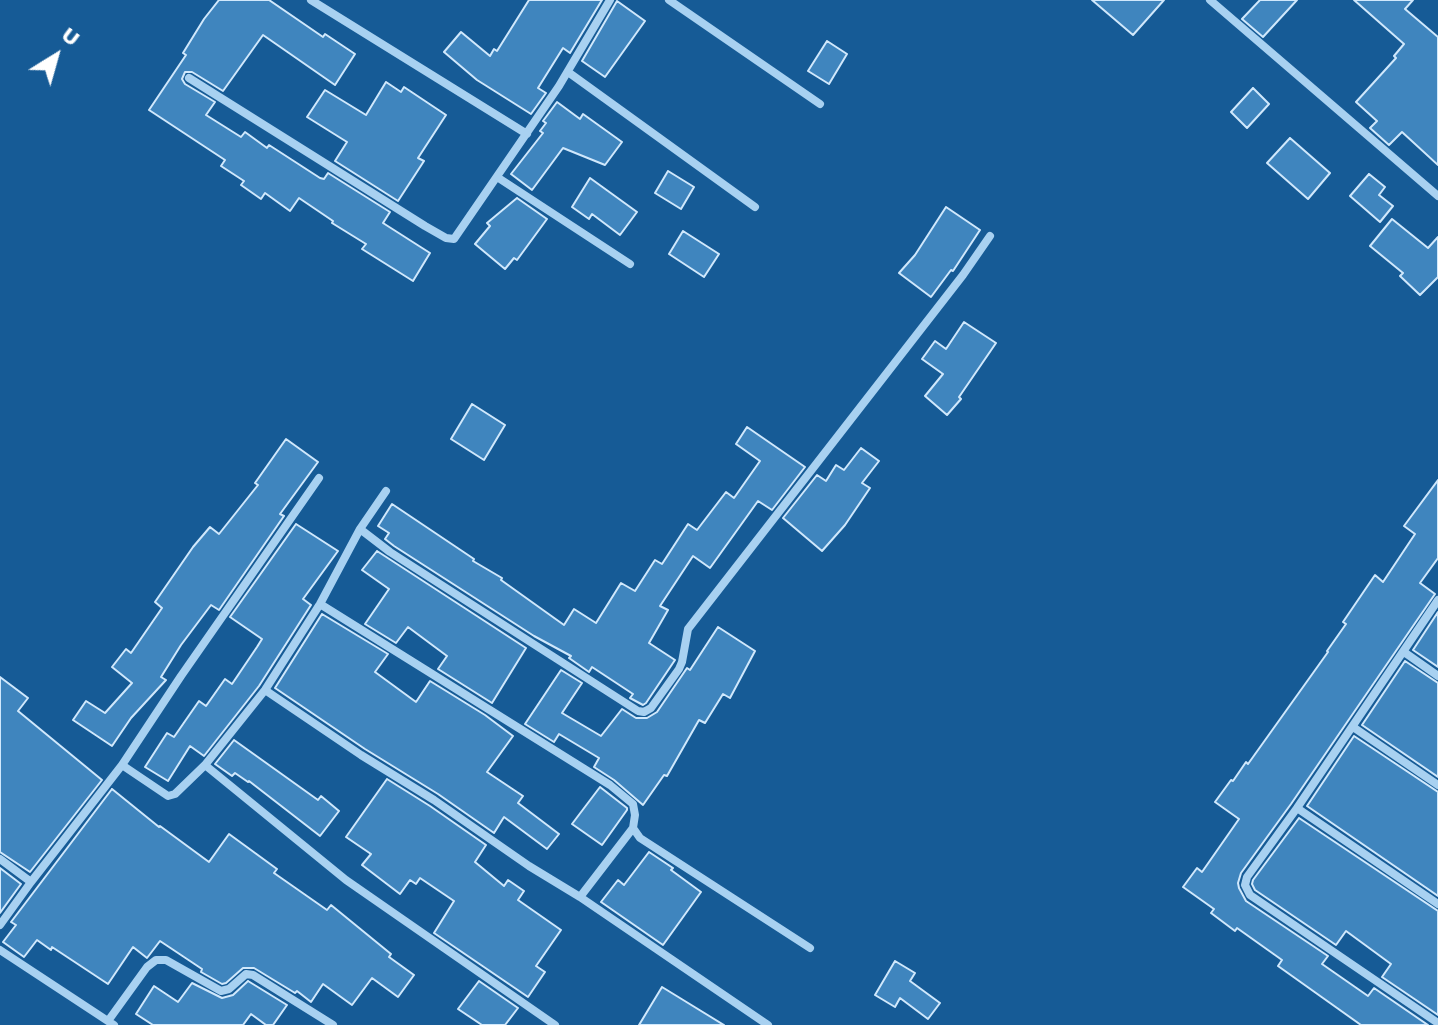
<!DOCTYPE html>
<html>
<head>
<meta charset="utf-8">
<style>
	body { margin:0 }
	#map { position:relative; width:1438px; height:1025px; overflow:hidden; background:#165b96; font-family:"Work Sans",sans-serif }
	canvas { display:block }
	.north { position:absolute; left:16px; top:16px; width:80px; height:80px; -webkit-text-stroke:6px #165b96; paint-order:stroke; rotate:37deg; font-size:22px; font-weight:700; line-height:32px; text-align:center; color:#fff }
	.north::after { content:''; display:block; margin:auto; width:28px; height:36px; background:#fff; clip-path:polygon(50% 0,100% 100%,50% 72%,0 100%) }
</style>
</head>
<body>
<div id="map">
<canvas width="1438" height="1025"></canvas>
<div class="north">U</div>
</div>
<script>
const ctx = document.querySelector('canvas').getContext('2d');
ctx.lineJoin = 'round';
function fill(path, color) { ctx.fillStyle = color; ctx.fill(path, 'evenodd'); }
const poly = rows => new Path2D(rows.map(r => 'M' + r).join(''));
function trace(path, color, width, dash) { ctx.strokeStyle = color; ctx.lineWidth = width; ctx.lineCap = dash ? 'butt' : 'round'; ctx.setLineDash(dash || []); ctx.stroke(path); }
const building = poly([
	[219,0,269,0,323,37,325,34,355,54,335,85,263,35,223,91,192,72,185,72,182,79,185,84,215,102,206,115,241,137,245,132,267,148,269,145,320,178,324,179,328,173,390,212,383,223,430,253,413,281,362,249,366,244,332,223,333,221,299,198,290,211,265,193,261,199,241,185,244,181,221,166,225,160,149,110,186,55,183,53,204,19,219,0],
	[529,0,602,0,570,53,563,48,538,88,546,93,531,114,477,80,444,52,461,32,490,56,494,49,497,51,529,0],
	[1092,0,1164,0,1133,35,1092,0],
	[1260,0,1297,0,1263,37,1242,19,1260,0],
	[1354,0,1413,0,1405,9,1438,37,1438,165,1402,132,1389,145,1370,128,1377,121,1356,102,1396,58,1394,56,1404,44,1354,0],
	[617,1,645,21,605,77,582,61,617,1],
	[827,41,847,54,829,84,808,71,827,41],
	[386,82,401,92,404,87,446,115,418,158,424,161,398,201,335,161,347,142,307,117,325,90,366,115,386,82],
	[1253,88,1269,104,1247,128,1231,112,1253,88],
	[557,102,580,119,583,114,622,142,605,165,563,148,532,190,511,174,543,133,540,131,546,123,543,121,557,102],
	[1290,138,1330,173,1308,199,1267,163,1290,138],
	[668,171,694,187,681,209,655,193,668,171],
	[1369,174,1385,187,1379,195,1393,206,1380,222,1350,196,1369,174],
	[590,178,637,212,620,235,592,214,589,219,572,207,590,178],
	[517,198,547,219,517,260,514,258,505,269,475,244,490,226,487,223,517,198],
	[946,207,980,230,953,271,951,270,931,297,899,273,915,255,946,207],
	[1392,219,1428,248,1438,237,1438,277,1420,295,1400,276,1403,273,1370,246,1392,219],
	[683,231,719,254,704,277,669,254,683,231],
	[964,322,996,343,959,397,961,399,947,415,925,396,943,374,922,359,935,341,946,349,964,322],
	[472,404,505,425,484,460,451,439,472,404],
	[747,427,805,467,772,510,758,501,710,568,693,556,660,606,668,610,649,643,675,660,646,703,643,705,630,698,633,694,592,667,589,672,569,658,571,656,534,636,394,546,385,539,389,533,378,526,392,504,474,559,473,561,502,578,501,580,564,625,574,609,596,623,621,583,635,591,655,560,662,564,688,524,697,530,726,492,734,498,760,461,736,444,747,427],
	[286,439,318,462,280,514,284,516,219,610,211,605,181,645,161,677,166,680,131,718,112,746,73,720,86,701,105,713,132,683,112,667,126,649,131,653,162,608,155,602,193,547,210,527,219,534,258,485,255,483,286,439],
	[861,448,879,461,862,483,870,488,845,525,822,551,783,518,817,475,826,481,836,465,844,470,861,448],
	[1438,480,1438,558,1420,583,1435,594,1291,804,1241,873,1238,883,1239,888,1246,901,1328,956,1322,964,1368,996,1374,988,1428,1025,1361,1025,1278,966,1282,960,1237,928,1235,931,1211,913,1214,909,1183,887,1197,868,1202,872,1239,819,1215,802,1231,780,1233,781,1246,762,1248,764,1328,652,1327,651,1346,624,1343,622,1375,575,1383,582,1415,534,1404,526,1438,480],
	[296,524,338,551,303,599,311,605,259,686,204,756,190,746,168,781,145,767,167,733,174,737,199,701,206,706,225,679,232,684,257,647,262,639,230,617,296,524],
	[377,551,526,648,492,703,438,669,447,656,408,627,396,643,365,624,389,589,362,570,377,551],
	[1438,612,1438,667,1413,650,1438,612],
	[322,614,388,654,375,672,416,702,430,681,485,715,513,736,487,772,523,796,518,803,559,834,547,849,504,817,494,833,438,794,365,749,275,688,322,614],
	[718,627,755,651,730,698,723,694,705,723,699,720,667,776,664,775,643,805,614,780,594,767,599,758,559,734,554,742,525,724,561,670,582,683,562,713,601,736,622,709,636,718,647,718,657,712,687,668,690,670,718,627],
	[1405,661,1438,683,1438,777,1362,725,1405,661],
	[0,677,28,698,18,711,102,780,30,872,0,852,0,677],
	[1354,736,1438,792,1438,896,1307,806,1354,736],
	[234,740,318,800,321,796,339,811,320,836,249,781,248,782,235,773,232,776,215,764,234,740],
	[387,779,430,806,486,845,475,862,504,886,508,880,524,891,518,900,561,930,536,966,545,972,528,997,434,933,454,901,420,878,416,884,410,880,400,894,362,865,371,854,346,837,387,779],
	[600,787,627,808,627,810,602,845,572,824,600,787],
	[112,789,159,827,160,826,209,862,229,834,277,869,274,873,327,910,331,905,391,954,389,957,414,975,398,997,372,978,352,1005,323,984,311,1002,297,991,295,993,254,968,243,968,226,983,222,984,201,972,202,969,160,941,147,958,133,947,108,984,52,947,51,950,37,940,24,957,3,942,16,925,11,922,112,789],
	[1299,818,1438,911,1438,1015,1382,977,1391,964,1346,931,1336,945,1255,890,1252,884,1253,880,1299,818],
	[649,852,673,868,671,870,701,892,663,945,601,902,618,880,624,885,649,852],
	[0,868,21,884,0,913,0,868],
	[895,961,915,973,910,981,940,1003,928,1019,900,998,895,1007,875,995,895,961],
	[248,981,287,1005,273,1025,266,1025,251,1014,243,1025,153,1025,136,1014,154,986,178,1002,192,983,222,998,233,995,248,981],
	[479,981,518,1008,505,1025,482,1025,458,1009,479,981],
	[662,987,724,1025,639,1025,662,987]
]);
fill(building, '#3f85be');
trace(building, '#d0e8fc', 2);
trace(poly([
	[311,0,527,134],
	[669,0,820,104],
	[1210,0,1438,196],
	[568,72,755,207],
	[189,78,425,226,446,238,454,239,559,86,610,0],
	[497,177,630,264],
	[360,529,390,552,638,711,644,712,651,708,679,669,682,662,688,629,963,275,990,236],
	[1438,600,1297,808,1247,877,1245,885,1250,895,1438,1023],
	[320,604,610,785,633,804,635,815,633,828,640,838,810,948],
	[1404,652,1438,676],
	[265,690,361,755,434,800,529,866,580,897,768,1025],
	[1353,727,1438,785],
	[122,765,168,796,175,794,205,765,265,690,320,604,360,529,386,491],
	[205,765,346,880,555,1025],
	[1297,808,1438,904],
	[0,859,31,882],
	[580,897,633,828],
	[0,925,31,882,122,765,181,676,319,478],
	[0,950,114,1025],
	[108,1021,147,967,156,960,166,960,221,991,229,989,246,974,253,975,333,1025]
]), '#a8d1f1', 8);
</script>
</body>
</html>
